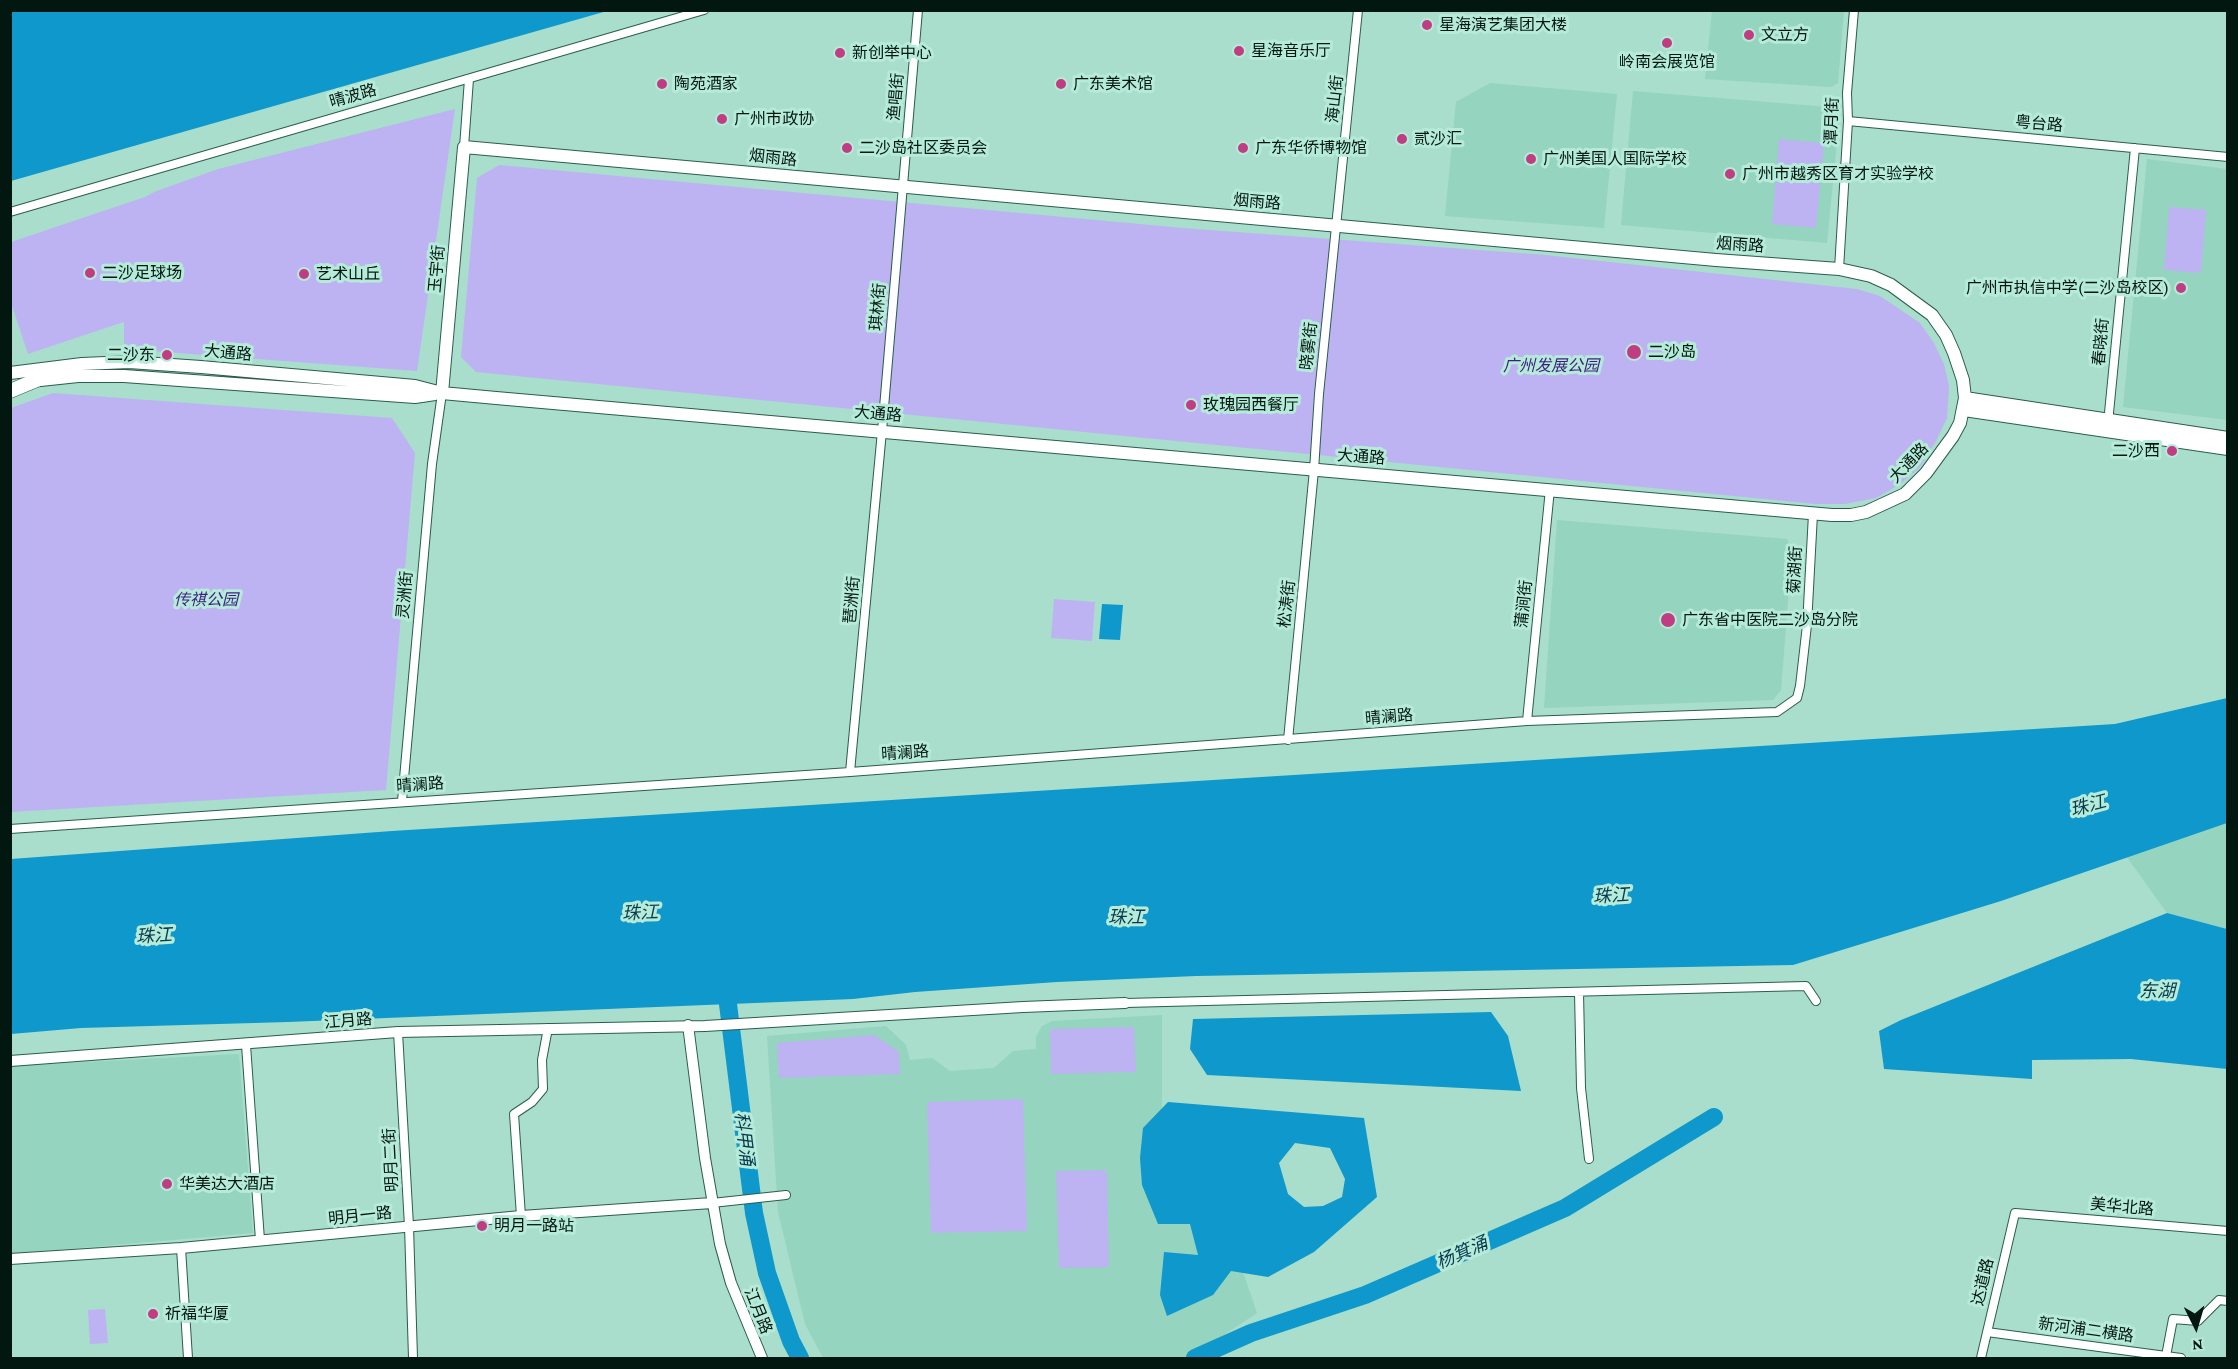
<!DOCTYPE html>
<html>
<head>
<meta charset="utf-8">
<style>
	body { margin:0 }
	#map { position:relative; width:2238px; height:1369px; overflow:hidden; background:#a8decb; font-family:"Crimson Pro",serif }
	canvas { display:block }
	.frame { position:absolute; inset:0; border:12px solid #031711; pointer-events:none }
	.north { position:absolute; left:2166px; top:1297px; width:60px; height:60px; -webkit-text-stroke:4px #b5ebd8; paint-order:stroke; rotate:175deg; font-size:16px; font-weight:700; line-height:24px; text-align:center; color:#031711 }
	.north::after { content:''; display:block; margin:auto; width:21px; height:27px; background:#031711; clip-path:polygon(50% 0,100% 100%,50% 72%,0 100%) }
</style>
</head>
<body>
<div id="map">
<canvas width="2238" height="1369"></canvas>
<div class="frame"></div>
<div class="north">N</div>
</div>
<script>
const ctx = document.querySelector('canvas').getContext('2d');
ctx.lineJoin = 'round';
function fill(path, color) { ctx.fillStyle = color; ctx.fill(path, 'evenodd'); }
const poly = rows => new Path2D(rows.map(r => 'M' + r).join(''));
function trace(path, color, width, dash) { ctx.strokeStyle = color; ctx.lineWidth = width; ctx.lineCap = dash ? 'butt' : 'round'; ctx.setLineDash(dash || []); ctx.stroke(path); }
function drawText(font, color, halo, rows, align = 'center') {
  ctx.font = font + ' "Crimson Pro","Noto Sans SC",serif'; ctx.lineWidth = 6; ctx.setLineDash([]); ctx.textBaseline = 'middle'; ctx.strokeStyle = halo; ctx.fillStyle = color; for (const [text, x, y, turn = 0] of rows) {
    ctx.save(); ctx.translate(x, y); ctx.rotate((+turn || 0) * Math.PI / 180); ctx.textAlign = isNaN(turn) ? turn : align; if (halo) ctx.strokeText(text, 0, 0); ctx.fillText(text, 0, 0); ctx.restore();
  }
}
fill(poly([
	[1712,11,1844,11,1838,83,1831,87,1705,79],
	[1490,83,1617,94,1604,228,1445,216,1456,102],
	[1633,91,1828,107,1839,122,1827,243,1621,225],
	[2147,159,2227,169,2227,420,2123,407],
	[1557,520,1787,539,1792,550,1781,690,1773,700,1544,708],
	[2227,823,2227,929,2167,913,2126,856],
	[1162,1015,1162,1106,1158,1143,1199,1214,1243,1272,1257,1313,1189,1358,823,1358,805,1324,778,1212,767,1036,886,1026,906,1045,910,1060,932,1058,950,1071,994,1068,1013,1051,1036,1049,1036,1037,1042,1026,1052,1021],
	[239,1054,253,1233,11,1254,11,1066]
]), '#95d4bf');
fill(poly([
	[455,109,417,371,124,349,124,322,28,354,11,303,11,242,145,197,154,192,218,169],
	[1779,139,1824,143,1816,228,1772,224],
	[499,165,1183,228,1546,255,1857,289,1880,296,1920,323,1934,343,1944,364,1949,386,1947,418,1935,443,1920,467,1899,485,1876,498,1845,504,1815,504,476,372,461,357,477,178],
	[2169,207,2206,210,2201,273,2164,270],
	[53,393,392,418,415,453,386,790,11,812,11,408],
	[1054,599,1095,602,1092,641,1051,638],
	[1134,1027,1136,1072,1051,1074,1050,1029],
	[874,1035,899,1052,900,1074,779,1078,777,1043],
	[1023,1099,1027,1231,931,1233,927,1102],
	[1107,1170,1109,1267,1059,1268,1056,1171],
	[105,1309,108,1343,90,1344,88,1310]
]), '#bdb3f3');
fill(poly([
	[11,10,607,10,607,11,11,181],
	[1102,604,1123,605,1120,640,1099,639],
	[2227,698,2227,823,2001,901,1793,965,1196,976,1057,982,915,992,853,999,288,1022,81,1028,11,1034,11,859,392,831,2115,724],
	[2167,913,2227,929,2227,1069,2131,1059,2032,1060,2032,1079,1884,1069,1879,1031,1901,1020],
	[1491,1012,1508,1036,1521,1091,1207,1075,1190,1049,1193,1019],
	[1168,1102,1364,1118,1377,1197,1314,1252,1268,1277,1231,1271,1213,1295,1167,1316,1160,1295,1164,1252,1198,1255,1190,1224,1158,1224,1142,1185,1140,1158,1143,1128],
	[1295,1143,1330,1148,1345,1179,1342,1197,1323,1206,1304,1207,1288,1194,1279,1163]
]), '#0e98cb');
trace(poly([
	[725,980,754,1213,767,1273,791,1341,800,1358],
	[1195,1358,1251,1333,1365,1295,1565,1208,1714,1117]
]), '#0e98cb', 18);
const minor = poly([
	[1848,121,2228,157],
	[464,147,469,79],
	[10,212,704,10],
	[1839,269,1848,121,1847,93,1854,10],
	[2108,423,2135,148],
	[1527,721,1550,489],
	[1288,740,1314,470,1319,394,1358,10],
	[850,772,882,431,918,10],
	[402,801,432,464,442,393],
	[10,829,850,772,1527,721,1777,712,1797,698,1800,686,1807,625,1813,514],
	[1579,992,1581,1088,1589,1159],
	[1125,1003,1806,986,1816,1001],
	[398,1032,409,1226,413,1358],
	[246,1045,260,1240],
	[712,1203,786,1195],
	[521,1216,514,1114,532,1102,543,1089,542,1060,548,1028],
	[181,1248,188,1358],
	[1987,1332,2181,1358],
	[2166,1356,2173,1319,2198,1321,2219,1300,2228,1301],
	[1981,1358,2015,1213,2228,1231]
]);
const tertiary = poly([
	[688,1025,705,1158,720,1244,731,1283,762,1358],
	[10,1061,398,1032,705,1026,1023,1007,1125,1003],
	[10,1259,181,1248,521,1216,712,1203]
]);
const secondary = poly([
	[10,373,82,364,129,362,201,367,415,386,442,393,496,398,1832,515,1851,515,1866,512,1905,494,1926,473,1953,436,1960,423,1965,398,1963,380,1954,353,1946,335,1932,315,1891,285,1871,276,1839,269,1716,260,464,147,442,393],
	[31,381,78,376,124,376,415,397,435,394],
	[1965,398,2228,438],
	[1964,410,2228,449]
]);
const trunk = poly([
	[10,391,39,379]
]);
trace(minor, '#2a5d4e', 10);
trace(tertiary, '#2a5d4e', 12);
trace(secondary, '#2a5d4e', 14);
trace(trunk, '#2a5d4e', 15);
trace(minor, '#fff', 8);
trace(tertiary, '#fff', 10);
trace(secondary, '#fff', 12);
trace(trunk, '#fff', 14);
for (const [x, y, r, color] of [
	[1427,25,6,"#c03d83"],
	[1749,35,6,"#c03d83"],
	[1667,43,6,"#c03d83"],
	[1239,51,6,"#c03d83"],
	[840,53,6,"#c03d83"],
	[662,84,6,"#c03d83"],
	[1061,84,6,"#c03d83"],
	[722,119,6,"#c03d83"],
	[1402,139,6,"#c03d83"],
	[847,148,6,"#c03d83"],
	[1243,148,6,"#c03d83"],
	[1531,159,6,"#c03d83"],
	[1730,174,6,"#c03d83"],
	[90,273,6,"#c03d83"],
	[304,274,6,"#c03d83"],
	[2181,288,6,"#c03d83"],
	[1634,352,8,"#c03d83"],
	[167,355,6,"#c03d83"],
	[1191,405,6,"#c03d83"],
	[2172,451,6,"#c03d83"],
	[1668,620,8,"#c03d83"],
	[167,1184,6,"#c03d83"],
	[482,1226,6,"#c03d83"],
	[153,1314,6,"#c03d83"]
]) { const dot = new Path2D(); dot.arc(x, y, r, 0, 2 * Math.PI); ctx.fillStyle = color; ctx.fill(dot); trace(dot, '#b5ebd8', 2); }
drawText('16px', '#031711', '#b5ebd8', [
	["星海演艺集团大楼",1439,25],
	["文立方",1761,35],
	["星海音乐厅",1251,51],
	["新创举中心",852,53],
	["岭南会展览馆",1667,62,"center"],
	["陶苑酒家",674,84],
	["广东美术馆",1073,84],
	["广州市政协",734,119],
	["贰沙汇",1414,139],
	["二沙岛社区委员会",859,148],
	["广东华侨博物馆",1255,148],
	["广州美国人国际学校",1543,159],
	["广州市越秀区育才实验学校",1742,174],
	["二沙足球场",102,273],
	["艺术山丘",316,274],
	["广州市执信中学(二沙岛校区)",2169,288,"right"],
	["二沙岛",1648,352],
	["二沙东",155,355,"right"],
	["玫瑰园西餐厅",1203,405],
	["二沙西",2160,451,"right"],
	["广东省中医院二沙岛分院",1682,620],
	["华美达大酒店",179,1184],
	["明月一路站",494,1226],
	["祈福华厦",165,1314]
], 'left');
drawText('16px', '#031711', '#b5ebd8', [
	["晴波路",353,96,-16],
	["渔唱街",896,97,-85],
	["海山街",1335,99,-84],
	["潭月街",1832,121,-88],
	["粤台路",2039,124,5],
	["烟雨路",773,158,6],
	["烟雨路",1257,202,5],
	["烟雨路",1740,245,4],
	["玉宇街",437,269,-85],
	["琪林街",878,307,-85],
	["春晓街",2101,342,-85],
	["晓雾街",1309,346,-84],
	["大通路",228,353,5],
	["大通路",878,414,5],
	["大通路",1361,457,4],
	["大通路",1909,463,-46],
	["菊湖街",1795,570,-87],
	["灵洲街",405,595,-85],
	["琶洲街",852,600,-85],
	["松涛街",1287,604,-84],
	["蒲涧街",1524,604,-84],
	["晴澜路",1389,717,-5],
	["晴澜路",905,753,-4],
	["晴澜路",420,785,-4],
	["江月路",348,1021,-5],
	["明月二街",391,1160,-93],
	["美华北路",2122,1207,5],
	["明月一路",360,1216,-6],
	["达道路",1983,1282,-77],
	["江月路",758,1311,68],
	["新河浦二横路",2086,1330,8]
]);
drawText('italic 16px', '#3e1c81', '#b5ebd8', [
	["广州发展公园",1551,366],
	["传祺公园",206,600]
]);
drawText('italic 18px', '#073b50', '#b5ebd8', [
	["珠江",2088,806,-15],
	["珠江",1611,896,-3],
	["珠江",640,913,-2],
	["珠江",1126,917],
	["珠江",154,936,-3],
	["东湖",2157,991],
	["科甲涌",744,1139,83],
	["杨箕涌",1462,1253,-24]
]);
</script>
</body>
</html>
